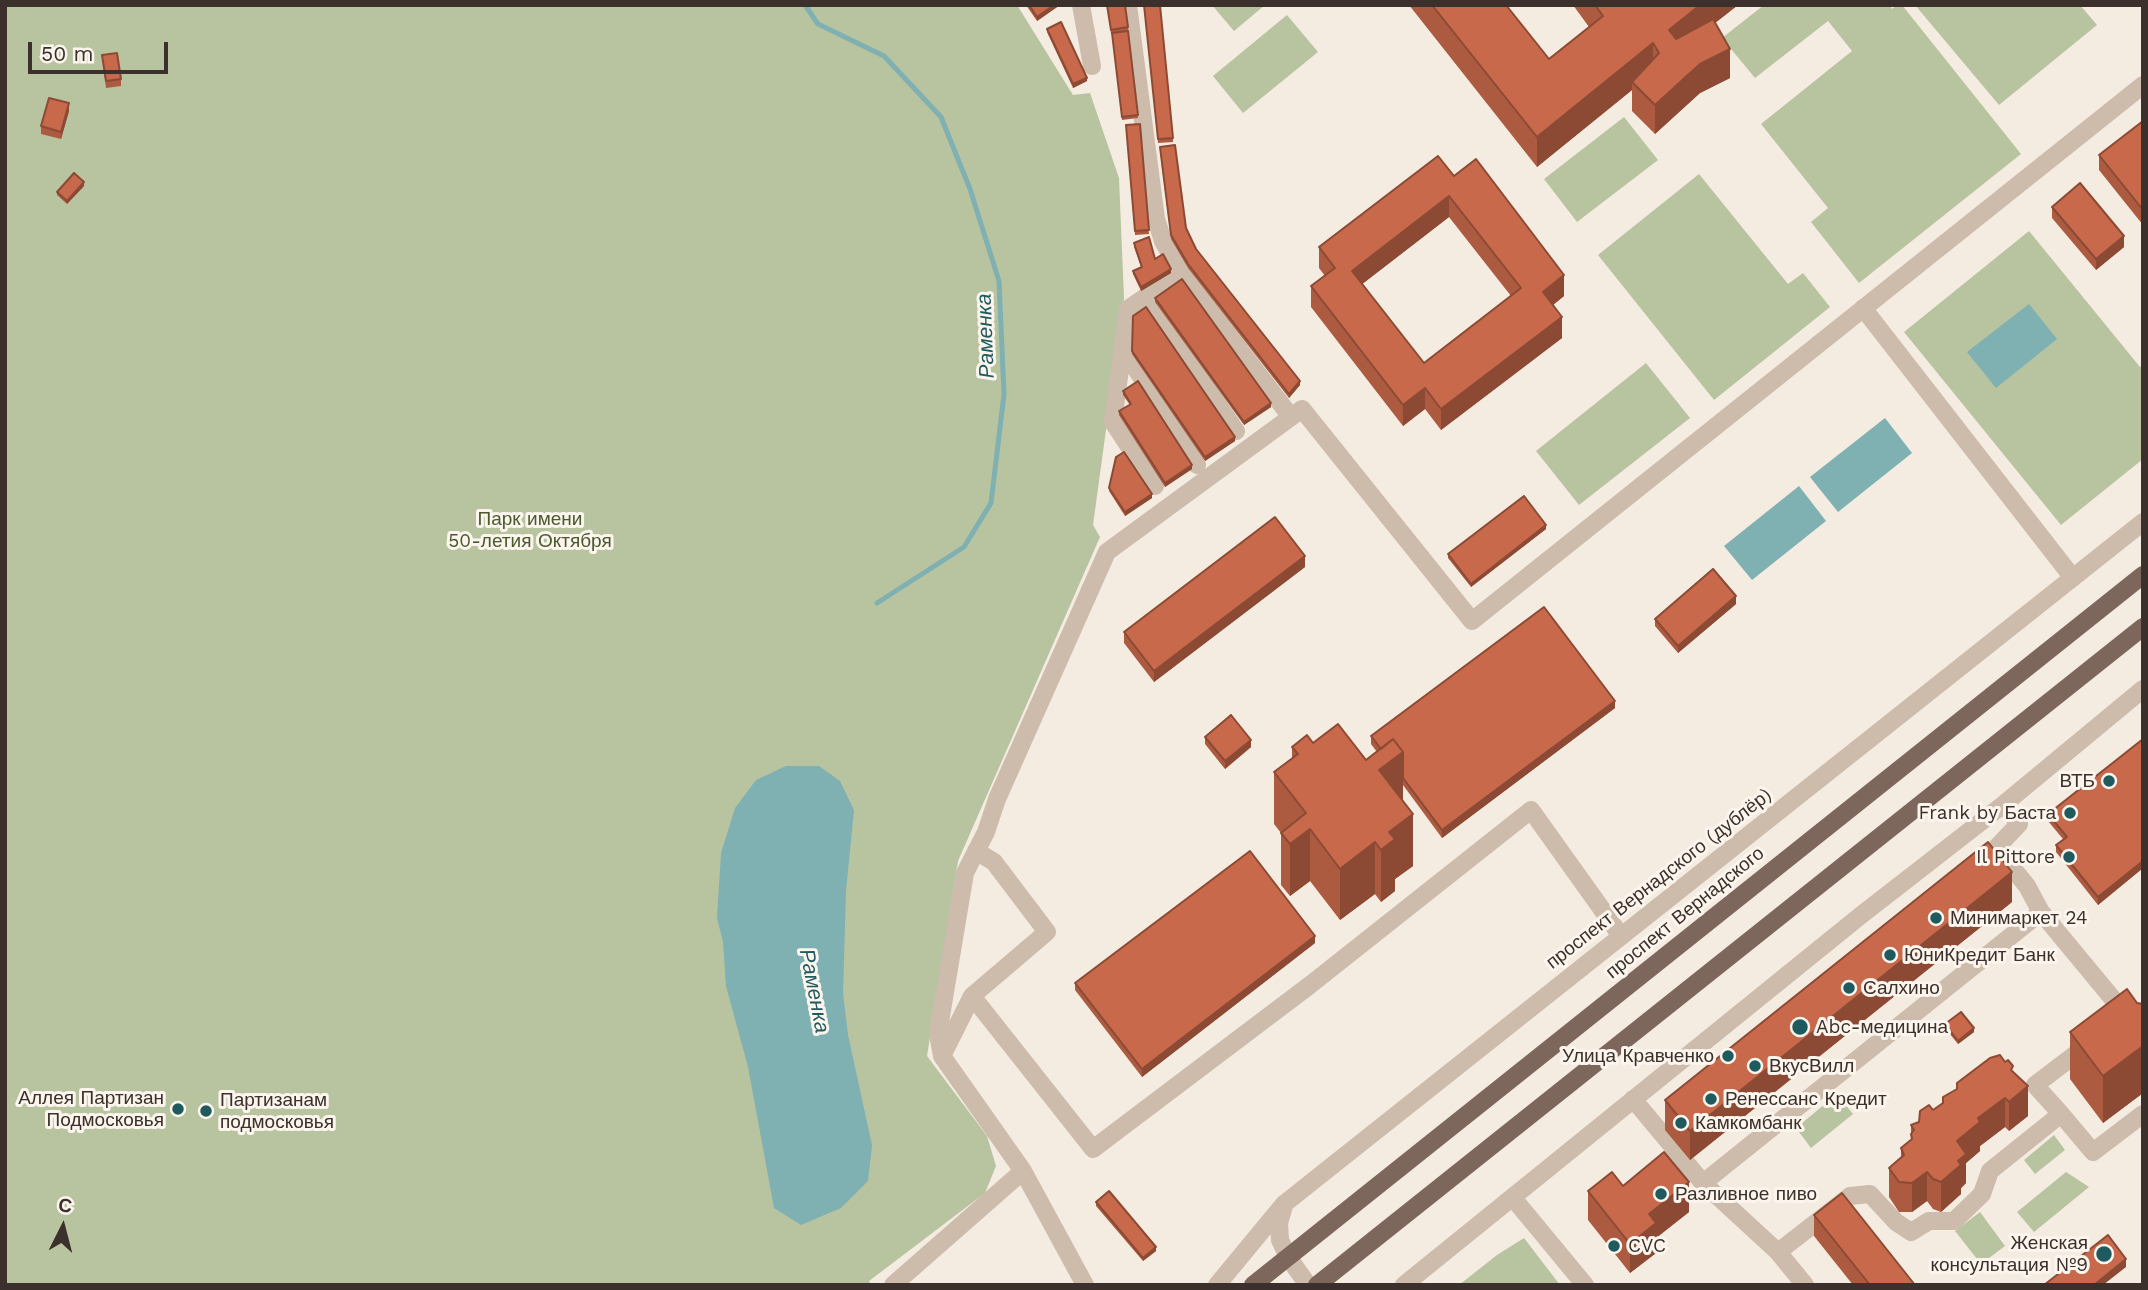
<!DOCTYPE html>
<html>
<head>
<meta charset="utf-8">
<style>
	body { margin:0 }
	#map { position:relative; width:2148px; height:1290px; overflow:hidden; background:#f4ebe1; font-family:"Work Sans",sans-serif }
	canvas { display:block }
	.frame { position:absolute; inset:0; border:7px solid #3b302b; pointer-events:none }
	.north { position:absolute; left:28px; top:1192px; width:70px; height:70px; -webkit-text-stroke:5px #fbf5ee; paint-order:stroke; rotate:6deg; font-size:19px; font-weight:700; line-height:28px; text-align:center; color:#3b302b }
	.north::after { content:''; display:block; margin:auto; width:24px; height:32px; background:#3b302b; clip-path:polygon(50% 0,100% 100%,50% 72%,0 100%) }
	.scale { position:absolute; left:28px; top:42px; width:140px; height:32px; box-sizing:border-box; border:4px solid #3b302b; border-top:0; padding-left:9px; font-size:21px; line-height:24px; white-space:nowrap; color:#3b302b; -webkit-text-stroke:5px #fbf5ee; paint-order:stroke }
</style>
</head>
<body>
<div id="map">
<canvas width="2148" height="1290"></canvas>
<div class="frame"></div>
<div class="north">С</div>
<div class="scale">50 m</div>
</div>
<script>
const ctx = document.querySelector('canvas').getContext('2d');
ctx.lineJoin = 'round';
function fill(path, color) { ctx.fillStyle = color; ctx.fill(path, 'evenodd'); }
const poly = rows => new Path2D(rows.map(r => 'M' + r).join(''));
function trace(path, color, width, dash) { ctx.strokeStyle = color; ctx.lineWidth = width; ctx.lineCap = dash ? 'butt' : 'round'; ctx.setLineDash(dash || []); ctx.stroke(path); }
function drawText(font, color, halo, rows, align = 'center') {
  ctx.font = font + ' "Work Sans",sans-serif'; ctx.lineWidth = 6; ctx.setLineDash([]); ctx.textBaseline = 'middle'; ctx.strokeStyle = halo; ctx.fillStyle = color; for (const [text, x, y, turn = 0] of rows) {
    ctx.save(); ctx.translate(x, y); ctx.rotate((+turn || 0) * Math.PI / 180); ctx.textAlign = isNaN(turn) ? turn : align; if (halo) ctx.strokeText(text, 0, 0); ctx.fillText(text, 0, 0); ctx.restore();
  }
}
fill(poly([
	[5,5,1017,5,1073,95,1090,93,1119,178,1124,298,1093,525,1100,537,958,861,927,1056,987,1136,996,1166,985,1193,869,1281,872,1285,5,1285],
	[1212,5,1265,5,1234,31],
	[1764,5,1889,5,1892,9,1897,5,1902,5,2021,154,1859,283,1811,222,1828,208,1761,124,1852,51,1828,21,1755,78,1722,38],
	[1915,5,2080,5,2097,25,1999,105],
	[1287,15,1318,52,1243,113,1213,76],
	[1624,117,1658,160,1577,222,1544,179],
	[1699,174,1788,284,1803,273,1830,307,1714,400,1598,255],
	[2029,231,2140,367,2143,366,2143,459,2061,525,1904,332],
	[1646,363,1690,418,1579,505,1536,451],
	[1837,1094,1853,1114,1811,1148,1796,1128],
	[2054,1135,2065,1150,2035,1174,2024,1160],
	[2066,1172,2089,1187,2034,1232,2017,1212],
	[1980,1212,2005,1246,1981,1264,1955,1231],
	[1524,1238,1560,1285,1459,1285,1497,1255]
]), '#b8c4a0');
fill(poly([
	[2029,304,2057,339,1996,388,1967,352],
	[1885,418,1912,453,1838,512,1810,477],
	[1799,486,1826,521,1752,580,1724,546],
	[786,766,819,766,840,781,854,810,846,891,843,993,848,1035,872,1145,868,1181,841,1208,801,1225,774,1208,748,1067,726,986,723,942,717,918,721,853,735,808,756,780]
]), '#7fb0b2');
trace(poly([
	[805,5,818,24,884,56,941,117,970,189,999,281,1004,394,991,503,964,547,877,603]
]), '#7fb0b2', 5);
trace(poly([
	[1081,5,1092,66],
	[1128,5,1156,219,1163,241,1181,273,1291,417],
	[1145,297,1236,431],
	[1863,308,2073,578],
	[1124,350,1197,465],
	[1155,486,1113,422,1128,309,1181,273],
	[2041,912,2127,1016],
	[972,996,1047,932,994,862,976,851],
	[942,1056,972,996,1093,1149,1310,985,1531,810,1621,936],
	[1633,1099,1703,1183,1778,1252,1805,1285],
	[2061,1114,2093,1152,2143,1114],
	[1703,1183,2041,912,2027,886,1996,848,2019,824,2004,804],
	[1513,1198,1585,1285],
	[1284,1206,1279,1223,1280,1240,1288,1257,1308,1285],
	[1778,1252,1850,1196,1870,1194,1896,1222,1911,1232,1929,1221,1954,1221,1982,1194,1990,1171,2061,1114,2035,1085,2089,1044],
	[893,1285,1023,1171],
	[1085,1285,1023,1171,942,1056,938,1034,965,873,986,832,997,799,1107,552,1302,409,1472,621,2143,85],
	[1217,1285,1284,1204,2143,522],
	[1404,1285,1860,916,2004,804,2143,689]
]), '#cdbbac', 18);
trace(poly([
	[1253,1285,2143,575],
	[1317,1285,2143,627]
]), '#7d675c', 18);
fill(poly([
	[1026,5,1060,5,1037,21],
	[1107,5,1128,27,1138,118,1122,120,1112,33,1111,34],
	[1144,5,1173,138,1173,142,1158,143],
	[1409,5,1506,5,1549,59,1589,27,1573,5,1738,5,1715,23,1730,78,1700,93,1655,134,1632,111,1632,90,1537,167],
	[1047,29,1087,81,1073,88,1047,32],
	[102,55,121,79,121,86,106,88],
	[69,111,61,139,41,134,41,126],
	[2143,121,2143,225,2099,170,2099,155],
	[1140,124,1149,234,1135,235,1126,125],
	[1160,151,1186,228,1196,249,1300,385,1289,398,1188,268,1171,239],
	[1454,176,1564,296,1553,305,1562,338,1441,430,1425,409,1403,426,1311,307,1311,286,1325,276,1319,268,1319,247],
	[1449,217,1511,296,1424,363,1362,284],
	[84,186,67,204,57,195,57,192],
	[2052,207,2124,247,2096,270,2052,218],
	[1134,243,1155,259,1171,273,1141,291,1133,274,1133,271,1141,267,1134,247],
	[1155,298,1271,407,1244,425,1155,302],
	[1133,316,1235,441,1205,461,1132,354],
	[1123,391,1192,469,1165,487,1119,415,1119,411,1130,405,1123,395],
	[1109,488,1152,498,1125,516,1109,491],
	[1546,529,1471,587,1448,558,1448,554],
	[1305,567,1154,682,1124,643,1124,632],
	[1736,604,1678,653,1655,626,1655,619],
	[1615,708,1442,838,1403,785,1403,801,1413,866,1395,879,1395,891,1381,902,1375,894,1340,920,1310,881,1290,896,1281,885,1281,833,1274,824,1274,772,1292,759,1292,747,1313,743,1366,760,1377,752,1371,744,1371,736],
	[1205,737,1251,747,1225,769,1205,744],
	[2143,739,2143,868,2098,905,2056,852,2056,845,2063,839,2048,821,2048,814],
	[2012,902,1690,1160,1665,1130,1665,1100],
	[1315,943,1142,1077,1075,990,1075,983],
	[2137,1003,2143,1004,2143,1093,2103,1123,2070,1079,2070,1032],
	[1945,1024,1974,1032,1958,1044,1945,1028],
	[2013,1072,2028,1116,2009,1131,2005,1127,1980,1146,1980,1151,1966,1163,1966,1183,1961,1188,1961,1194,1941,1212,1933,1209,1927,1201,1912,1212,1899,1212,1889,1197,1889,1168,1901,1157,1901,1148,1911,1140,1911,1125,1919,1122,1933,1110],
	[1623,1186,1689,1212,1656,1238,1656,1253,1630,1273,1588,1220,1588,1191],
	[1096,1202,1156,1251,1143,1261,1096,1206],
	[1814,1215,1915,1285,1853,1285,1814,1236]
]), '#ac5a40');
fill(poly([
	[1054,5,1060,5,1037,21,1037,17],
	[1700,5,1738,5,1669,59,1669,30],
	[1653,43,1653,73,1632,82,1632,90,1537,167,1537,137],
	[1730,49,1730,78,1700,93,1655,134,1655,105,1700,64],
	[1087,78,1087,81,1073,88,1073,84],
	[69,103,69,111,61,139,61,132],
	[84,182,84,186,67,204,67,201],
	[1449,196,1449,217,1352,292,1352,271],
	[2124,236,2124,247,2096,270,2096,259],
	[1171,269,1171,273,1141,291,1141,287],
	[1564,275,1564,296,1543,313,1543,292],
	[1562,317,1562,338,1441,430,1441,409],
	[1300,381,1300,385,1289,398,1289,394],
	[1425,388,1425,409,1403,426,1403,405],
	[1271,403,1271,407,1244,425,1244,422],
	[1235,437,1235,441,1205,461,1205,457],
	[1192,465,1192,469,1165,487,1165,483],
	[1152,494,1152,498,1125,516,1125,512],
	[1546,525,1546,529,1471,587,1471,584],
	[1305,556,1305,567,1154,682,1154,671],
	[1736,596,1736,604,1678,653,1678,646],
	[1615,701,1615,708,1442,838,1442,830],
	[1251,740,1251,747,1225,769,1225,761],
	[1403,752,1403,804,1379,770],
	[1413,814,1413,866,1395,879,1395,891,1381,902,1381,850,1389,832],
	[1310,829,1310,881,1290,896,1290,844],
	[1375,842,1375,894,1340,920,1340,869],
	[2143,861,2143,868,2098,905,2098,897],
	[2012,872,2012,902,1690,1160,1690,1131],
	[1315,936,1315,943,1142,1077,1142,1069],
	[1974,1028,1974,1032,1958,1044,1958,1041],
	[2143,1046,2143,1093,2103,1123,2103,1076],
	[2028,1086,2028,1116,2009,1131,2009,1102],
	[2005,1098,2005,1127,1980,1146,1980,1151,1966,1163,1966,1183,1961,1188,1961,1194,1941,1212,1941,1182,1957,1141,1978,1118],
	[1927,1172,1927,1201,1912,1212,1912,1183],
	[1689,1182,1689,1212,1656,1238,1656,1253,1630,1273,1630,1244,1649,1214],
	[1156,1247,1156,1251,1143,1261,1143,1258],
	[2126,1259,2126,1267,2103,1285,2094,1285]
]), '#8c4a34');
const building = poly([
	[1029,5,1054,5,1037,17,1029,5],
	[1107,5,1125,5,1128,27,1111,30,1107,5],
	[1144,5,1160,5,1173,138,1158,139,1144,5],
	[1432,5,1506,5,1549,59,1603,16,1595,5,1700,5,1669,30,1676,39,1713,19,1730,49,1700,64,1655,105,1632,82,1659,53,1653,43,1537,137,1432,5],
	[1061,22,1087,78,1073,84,1047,29,1061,22],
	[1128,31,1138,115,1122,117,1112,33,1128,31],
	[117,53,121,79,106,81,102,55,117,53],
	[49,98,69,103,61,132,41,126,49,98],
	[2143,121,2143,210,2099,155,2143,121],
	[1140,124,1149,230,1135,231,1126,125,1140,124],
	[1175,145,1186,228,1196,249,1300,381,1289,394,1188,264,1171,235,1160,147,1175,145],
	[1438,156,1454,176,1476,159,1564,275,1543,292,1562,317,1441,409,1425,388,1403,405,1311,286,1335,268,1319,247,1438,156],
	[1449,196,1521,288,1424,363,1352,271,1449,196],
	[74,173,84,182,67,201,57,192,74,173],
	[2080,183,2124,236,2096,259,2052,207,2080,183],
	[1149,237,1155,259,1163,254,1171,269,1141,287,1133,271,1142,267,1134,243,1149,237],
	[1182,279,1271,403,1244,422,1155,298,1182,279],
	[1146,307,1235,437,1205,457,1132,351,1133,316,1146,307],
	[1138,381,1192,465,1165,483,1119,411,1131,404,1123,391,1138,381],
	[1124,452,1152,494,1125,512,1109,488,1116,457,1124,452],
	[1524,496,1546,525,1471,584,1448,554,1524,496],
	[1275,517,1305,556,1154,671,1124,632,1275,517],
	[1713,569,1736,596,1678,646,1655,619,1713,569],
	[1544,607,1615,701,1442,830,1403,778,1403,752,1393,739,1381,749,1371,736,1544,607],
	[1231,715,1251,740,1225,761,1205,737,1231,715],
	[1338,724,1366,760,1393,739,1403,752,1379,770,1413,814,1389,832,1395,839,1381,850,1375,842,1340,869,1310,829,1290,844,1281,833,1306,813,1274,772,1298,754,1292,747,1307,735,1313,743,1338,724],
	[2143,739,2143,861,2098,897,2056,845,2067,837,2048,814,2143,739],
	[1988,842,2012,872,1690,1131,1665,1100,1988,842],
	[1250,851,1315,936,1142,1069,1075,983,1250,851],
	[2127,989,2137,1003,2143,1004,2143,1046,2103,1076,2070,1032,2127,989],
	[1961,1012,1974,1028,1958,1041,1945,1024,1961,1012],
	[2000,1055,2005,1062,2008,1060,2013,1066,2011,1070,2028,1086,2009,1102,2005,1098,1978,1118,1980,1122,1957,1141,1966,1154,1958,1161,1961,1165,1941,1182,1933,1179,1927,1172,1912,1183,1899,1182,1889,1168,1904,1155,1901,1148,1912,1139,1911,1134,1914,1130,1911,1125,1919,1122,1920,1111,1929,1105,1933,1110,1943,1103,1943,1097,1957,1089,1957,1083,1990,1058,2000,1055],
	[1664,1152,1689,1182,1649,1214,1656,1223,1630,1244,1588,1191,1612,1172,1623,1186,1664,1152],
	[1109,1191,1156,1247,1143,1258,1096,1202,1109,1191],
	[1842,1193,1915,1285,1870,1285,1814,1215,1842,1193],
	[2108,1235,2126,1259,2094,1285,2044,1285,2108,1235]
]);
fill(building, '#c8694b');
trace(building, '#8c4a34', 2);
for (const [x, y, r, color] of [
	[2109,781,7,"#1f5a5e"],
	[2070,813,7,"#1f5a5e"],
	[2069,857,7,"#1f5a5e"],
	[1936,918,7,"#1f5a5e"],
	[1890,955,7,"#1f5a5e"],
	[1849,988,7,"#1f5a5e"],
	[1800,1027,9,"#1f5a5e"],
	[1728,1056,7,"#1f5a5e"],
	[1755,1066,7,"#1f5a5e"],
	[1711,1099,7,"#1f5a5e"],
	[178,1109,7,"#1f5a5e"],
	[206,1111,7,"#1f5a5e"],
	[1681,1123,7,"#1f5a5e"],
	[1661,1194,7,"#1f5a5e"],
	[1614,1246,7,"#1f5a5e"],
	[2104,1254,9,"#1f5a5e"]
]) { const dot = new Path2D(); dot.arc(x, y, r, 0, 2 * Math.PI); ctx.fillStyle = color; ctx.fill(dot); trace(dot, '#fbf5ee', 2.5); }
drawText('19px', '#4a5a2e', '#fbf5ee', [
	["Парк имени",530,519],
	["50-летия Октября",530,541]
]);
drawText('19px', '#3b302b', '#fbf5ee', [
	["ВТБ",2095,781,"right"],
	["Frank by Баста",2056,813,"right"],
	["Il Pittore",2055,857,"right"],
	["Минимаркет 24",1950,918],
	["ЮниКредит Банк",1904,955],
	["Салхино",1863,988],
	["Abc-медицина",1816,1027],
	["Улица Кравченко",1714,1056,"right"],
	["ВкусВилл",1769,1066],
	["Аллея Партизан",164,1098,"right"],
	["Подмосковья",164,1120,"right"],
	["Ренессанс Кредит",1725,1099],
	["Партизанам",220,1100],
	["подмосковья",220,1122],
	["Камкомбанк",1695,1123],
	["Разливное пиво",1675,1194],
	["Женская",2088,1243,"right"],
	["консультация №9",2088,1265,"right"],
	["CVC",1628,1246]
], 'left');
drawText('19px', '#3b302b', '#fbf5ee', [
	["проспект Вернадского (дублёр)",1659,879,-38],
	["проспект Вернадского",1685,913,-39]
]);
drawText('italic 21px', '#1f5a5e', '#fbf5ee', [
	["Раменка",986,336,-92],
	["Раменка",814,991,79]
]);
</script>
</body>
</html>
